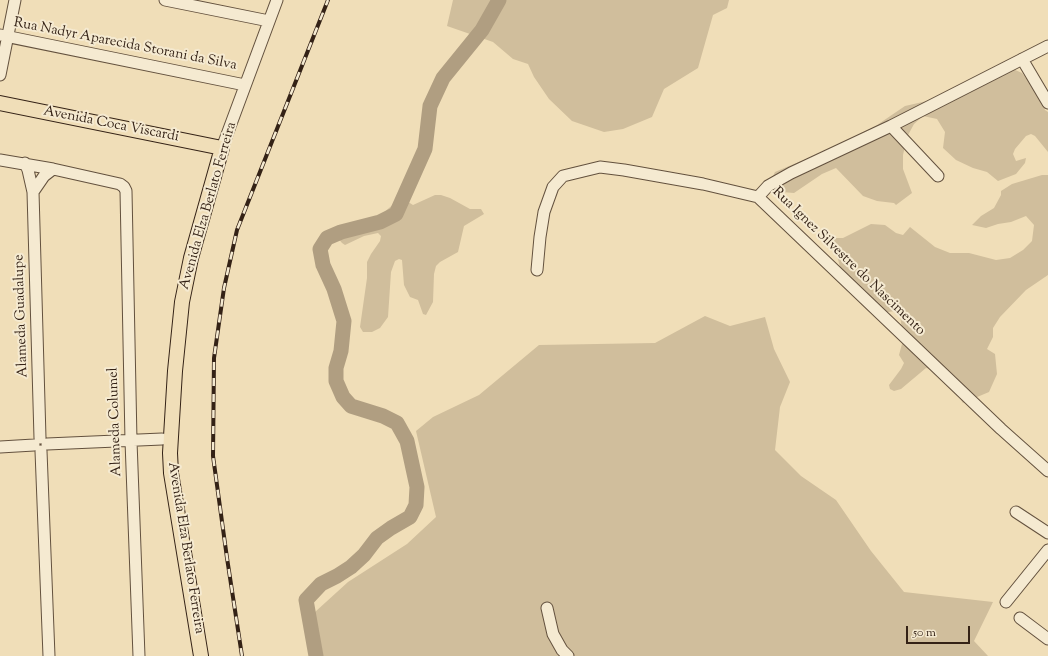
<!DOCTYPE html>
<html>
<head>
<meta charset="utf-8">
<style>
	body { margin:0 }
	#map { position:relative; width:1048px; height:656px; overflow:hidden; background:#f0deb8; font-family:"Sorts Mill Goudy",serif }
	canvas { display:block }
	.scale { position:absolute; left:906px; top:626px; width:64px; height:18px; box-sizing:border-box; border:2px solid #342216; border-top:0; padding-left:5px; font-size:12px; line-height:14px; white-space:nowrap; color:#342216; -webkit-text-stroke:3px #f5ead1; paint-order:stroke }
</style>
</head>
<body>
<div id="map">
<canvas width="1048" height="656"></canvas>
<div class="scale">50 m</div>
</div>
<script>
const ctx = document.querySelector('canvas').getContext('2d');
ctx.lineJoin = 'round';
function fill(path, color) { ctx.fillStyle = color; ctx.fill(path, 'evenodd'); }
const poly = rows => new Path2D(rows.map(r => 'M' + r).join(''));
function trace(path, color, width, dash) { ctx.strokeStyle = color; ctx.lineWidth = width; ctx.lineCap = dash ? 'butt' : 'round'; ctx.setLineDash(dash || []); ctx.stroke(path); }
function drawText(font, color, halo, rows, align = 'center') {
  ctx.font = font + ' "Sorts Mill Goudy",serif'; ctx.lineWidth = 4; ctx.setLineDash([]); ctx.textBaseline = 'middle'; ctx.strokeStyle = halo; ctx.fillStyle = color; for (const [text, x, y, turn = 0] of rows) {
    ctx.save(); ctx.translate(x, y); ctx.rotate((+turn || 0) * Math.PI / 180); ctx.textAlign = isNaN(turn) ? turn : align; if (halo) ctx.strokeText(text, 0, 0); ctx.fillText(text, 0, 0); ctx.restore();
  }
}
fill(poly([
	[453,0,729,0,727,8,713,15,698,68,664,89,652,117,623,129,604,132,572,121,549,99,534,77,528,64,513,59,493,42,447,26],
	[1013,69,1022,73,1030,83,1045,110,1048,112,1048,152,1035,136,1031,134,1026,136,1015,149,1013,154,1016,161,1026,158,1025,163,1016,174,998,181,987,172,973,168,956,160,943,148,945,132,937,119,923,116,914,124,907,137,903,155,903,169,912,193,896,205,894,203,877,201,863,196,836,168,822,174,794,193,770,191,770,182,775,172,839,145,877,125,905,106,927,101,971,83],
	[1042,175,1048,175,1048,275,1026,290,1000,317,993,328,993,337,987,349,995,354,997,374,989,392,963,403,949,381,937,370,926,368,901,389,894,391,890,389,889,385,901,369,904,363,899,355,902,344,902,329,900,316,904,312,895,311,882,313,841,271,833,240,834,238,843,238,871,224,885,225,896,233,903,235,910,227,935,247,950,253,969,253,996,260,1010,258,1023,250,1032,241,1034,225,1026,216,1011,222,998,224,986,228,972,225,981,216,994,208,1001,195,1001,191,1012,184],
	[435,195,441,195,450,198,470,209,481,209,484,214,464,226,458,252,440,262,436,266,434,274,433,302,426,315,423,314,418,300,410,297,404,285,402,260,399,259,395,261,391,272,388,317,380,328,372,332,363,332,360,327,367,278,367,262,371,254,380,241,381,236,378,233,364,236,345,245,342,243,338,238,344,232,375,220,396,202,401,199,405,200,413,205],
	[705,316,730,326,765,317,774,349,790,382,780,407,775,450,801,476,836,500,871,551,904,592,993,602,974,641,988,656,323,656,315,612,348,582,407,544,436,517,416,431,433,417,479,395,539,345,655,343]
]), '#d0be9c');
trace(poly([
	[316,656,306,600,321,584,337,576,351,567,364,555,377,538,391,528,410,517,416,505,417,487,407,441,397,423,383,416,351,406,343,397,336,381,336,368,341,351,344,321,334,289,323,265,320,249,327,238,341,232,380,222,396,214,425,149,430,106,443,78,482,30,499,0]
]), '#b09e81', 15);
const minor = poly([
	[165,0,269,21],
	[0,35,245,85],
	[1022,59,1048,103],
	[0,75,15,0],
	[891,126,1048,46],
	[222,148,277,0],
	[0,160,53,169,120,184,124,187,126,191,131,441,139,656],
	[25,163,28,170,33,192,40,438],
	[33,192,44,176,53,169],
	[758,197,768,186,791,173,891,126,938,176],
	[537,270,540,237,544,212,553,187,563,176,600,167,624,170,703,184,758,197,1001,429,1048,471],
	[47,444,162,439],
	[0,447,34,445],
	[41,451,49,656],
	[1016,512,1048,533],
	[1006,602,1048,550],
	[547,608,553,634,562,650,568,656],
	[1020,618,1048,639]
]);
const major = poly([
	[0,103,222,148,191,258,182,302,175,371,170,453,171,473,201,656]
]);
trace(minor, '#63513e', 13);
trace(major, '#342216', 16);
trace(minor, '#f5ead1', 11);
trace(major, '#f0deb8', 14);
const rail = poly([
	[242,656,227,558,213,456,214,358,224,288,237,230,328,0]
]);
trace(rail, '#342216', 4);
trace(rail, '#f5ead1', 2.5, [8]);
drawText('14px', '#342216', '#f5ead1', [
	["Rua Nadyr Aparecida Storani da Silva",125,45,11],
	["Avenida Coca Viscardi",111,125,11],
	["Avenida Elza Berlato Ferreira",209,206,-74],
	["Rua Ignez Silvestre do Nascimento",848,262,44],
	["Alameda Guadalupe",22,316,-92],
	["Alameda Columel",116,422,-92],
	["Avenida Elza Berlato Ferreira",185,548,81]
]);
</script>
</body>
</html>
